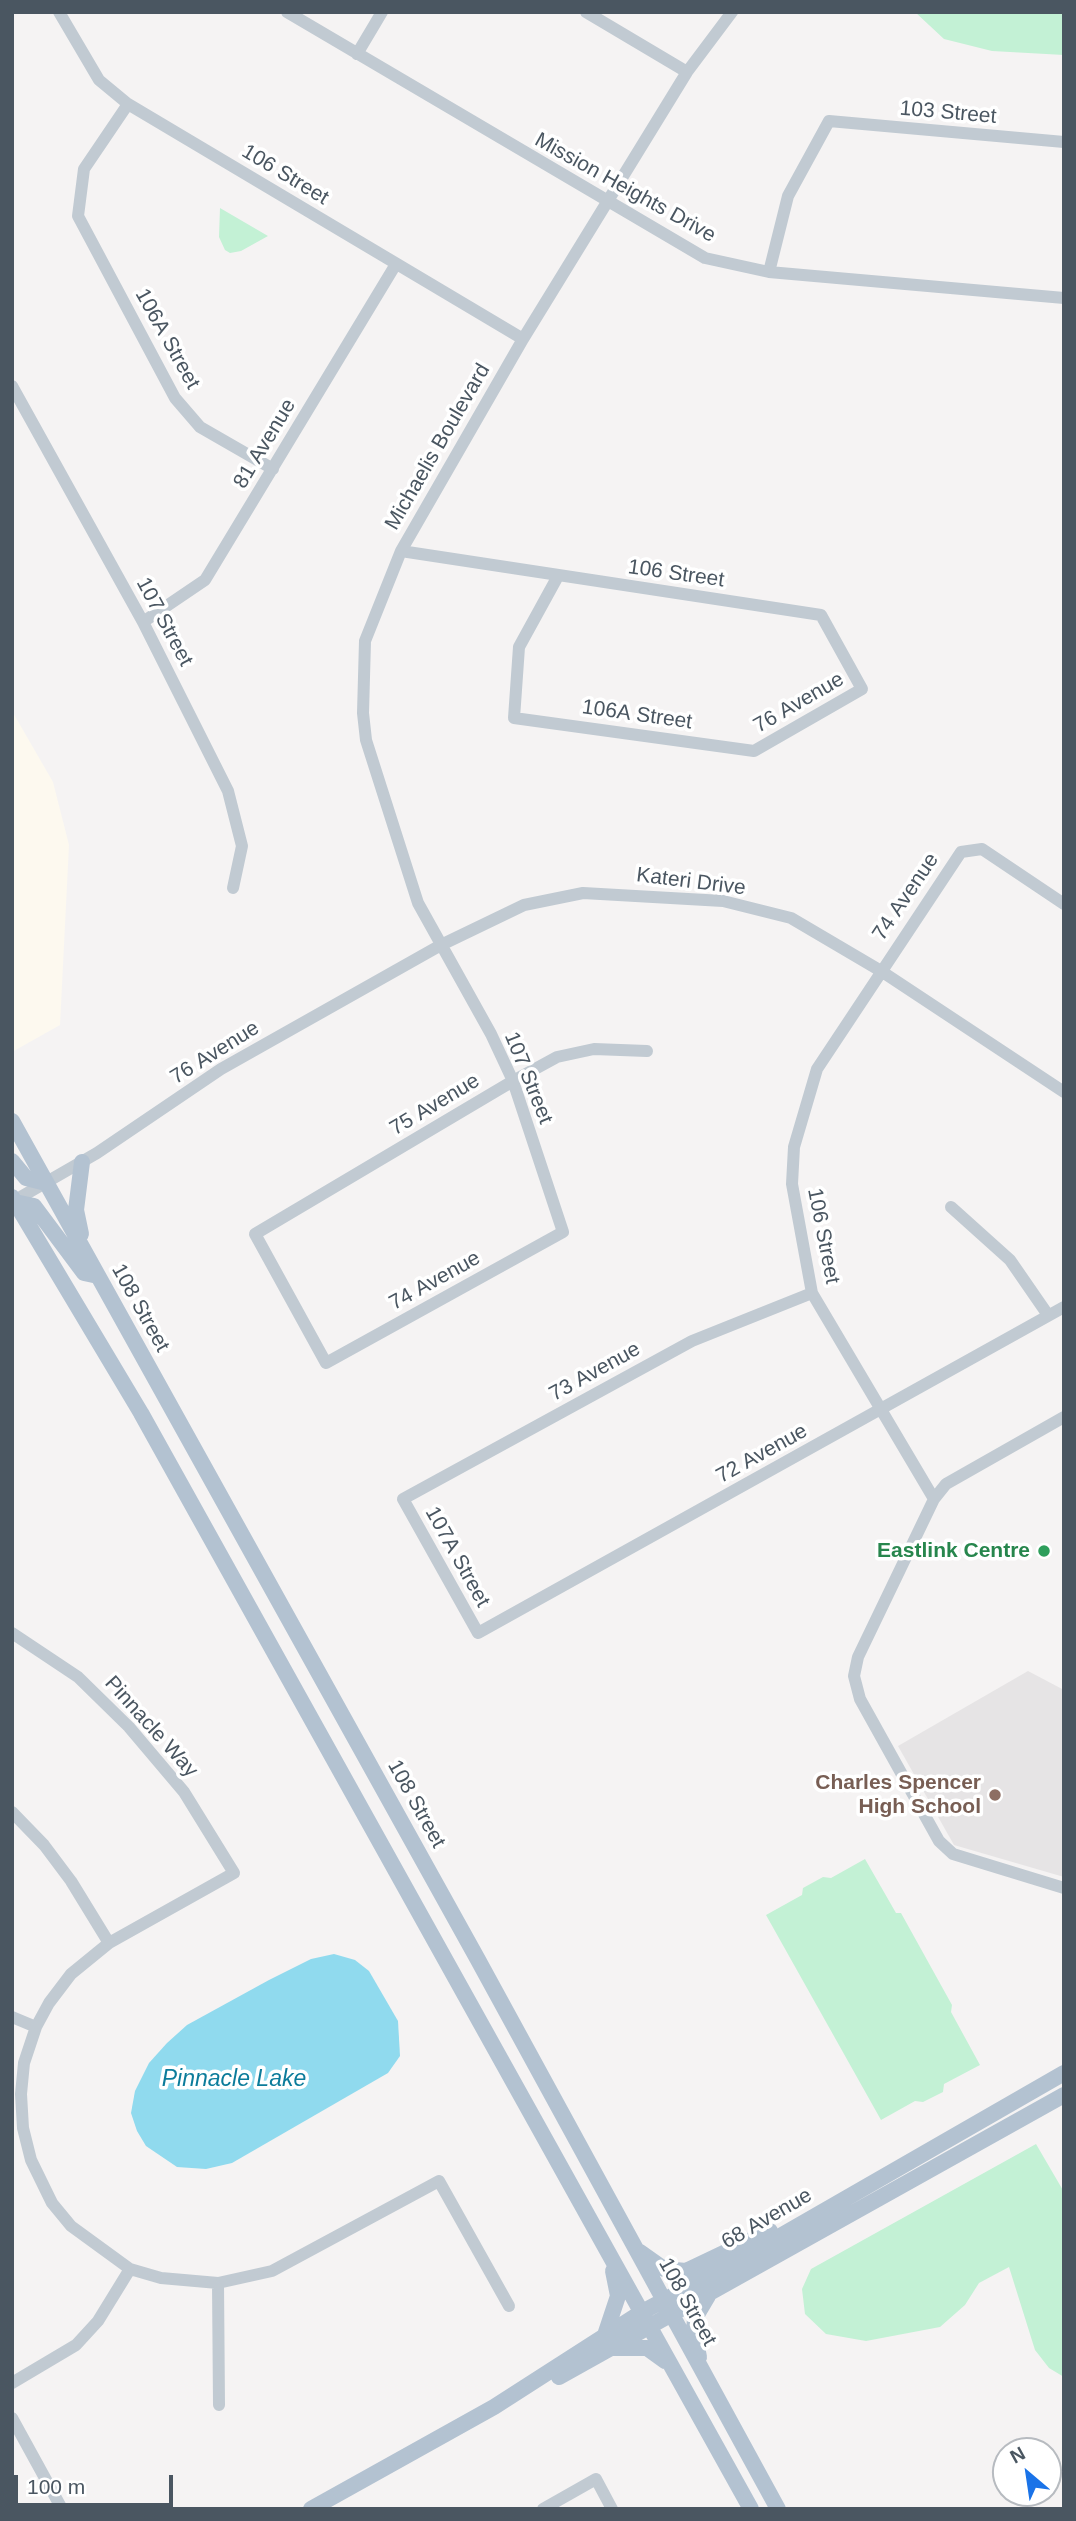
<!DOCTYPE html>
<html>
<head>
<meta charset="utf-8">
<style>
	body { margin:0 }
	#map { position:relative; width:1076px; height:2521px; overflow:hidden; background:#f5f3f3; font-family:Helvetica,sans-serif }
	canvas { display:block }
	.frame { position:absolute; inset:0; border:14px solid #4a5661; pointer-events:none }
	.north { position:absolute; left:992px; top:2437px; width:70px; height:70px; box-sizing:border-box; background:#fff; border:2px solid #b7bbc0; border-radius:50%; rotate:331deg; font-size:19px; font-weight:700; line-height:28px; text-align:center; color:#4a5661 }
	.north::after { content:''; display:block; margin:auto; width:24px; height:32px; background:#1a73e8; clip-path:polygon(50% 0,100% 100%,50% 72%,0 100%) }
	.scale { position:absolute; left:14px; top:2475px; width:159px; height:32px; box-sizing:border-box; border:4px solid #4a5661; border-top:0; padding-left:9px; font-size:21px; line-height:24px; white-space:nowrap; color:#4a5661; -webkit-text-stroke:5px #fff; paint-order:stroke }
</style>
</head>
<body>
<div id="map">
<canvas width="1076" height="2521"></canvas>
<div class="frame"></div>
<div class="north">N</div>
<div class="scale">100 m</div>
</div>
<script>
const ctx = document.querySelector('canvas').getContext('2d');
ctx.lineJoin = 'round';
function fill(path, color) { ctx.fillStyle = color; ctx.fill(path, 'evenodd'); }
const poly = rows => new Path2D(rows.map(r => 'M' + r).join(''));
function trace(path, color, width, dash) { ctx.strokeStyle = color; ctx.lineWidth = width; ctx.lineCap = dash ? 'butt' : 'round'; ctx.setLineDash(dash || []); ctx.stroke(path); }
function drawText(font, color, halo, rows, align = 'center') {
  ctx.font = font + ' Helvetica,sans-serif'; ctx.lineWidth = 7; ctx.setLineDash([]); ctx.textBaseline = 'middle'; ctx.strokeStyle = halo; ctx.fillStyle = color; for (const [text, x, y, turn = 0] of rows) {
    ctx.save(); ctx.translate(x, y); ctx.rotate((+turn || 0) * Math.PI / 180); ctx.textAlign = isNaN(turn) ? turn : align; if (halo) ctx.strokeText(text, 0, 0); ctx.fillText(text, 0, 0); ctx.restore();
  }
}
fill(poly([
	[12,711,53,782,69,845,60,1025,12,1052]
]), '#fdf9ef');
fill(poly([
	[1028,1671,1064,1690,1064,1877,954,1845,898,1746]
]), '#e6e4e5');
fill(poly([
	[915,12,1064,12,1064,55,992,51,944,39],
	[220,208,268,236,241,251,230,253,225,250,219,237],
	[865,1859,896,1913,901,1913,952,2005,951,2012,980,2065,944,2084,943,2092,923,2102,915,2101,881,2120,766,1915,802,1895,803,1888,823,1877,831,1878],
	[1036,2144,1064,2192,1064,2377,1049,2368,1035,2350,1009,2267,979,2283,965,2305,940,2327,866,2341,826,2334,805,2314,802,2289,811,2269]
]), '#c3f1d5');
fill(poly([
	[334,1954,355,1960,369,1971,398,2021,400,2056,388,2073,232,2163,206,2169,177,2167,146,2146,137,2131,131,2113,135,2091,149,2063,167,2043,187,2025,269,1980,311,1959]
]), '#90daee');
trace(poly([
	[59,12,99,80,128,104,523,339],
	[287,12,705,258,769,272,1064,298],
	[586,12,687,72],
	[357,54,382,12],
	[128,104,84,169,78,216,175,398,200,427,273,469],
	[769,272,788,196,829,121,1064,142],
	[12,386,143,622,228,791,242,846,233,888],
	[401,551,821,615,862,689,754,751,514,718,519,647,558,576],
	[143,622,205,580,396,264],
	[647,1051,594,1049,557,1057,513,1081,255,1234,326,1363,563,1232,513,1081,491,1034,418,903,366,740,363,713,365,641,401,551,523,339,687,72,732,12],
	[12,1202,97,1153,221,1069,441,945,524,905,583,893,723,901,791,918,881,971,1064,1092],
	[951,1207,1010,1260,1048,1315],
	[812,1293,692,1341,403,1499,478,1633,1064,1307],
	[1064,1417,946,1484,934,1499,858,1657,854,1676,860,1699,939,1841,953,1854,1064,1888],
	[934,1499,812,1293,792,1184,794,1147,817,1069,961,852,982,849,1064,904],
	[12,1633,78,1677,129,1727,184,1792,234,1873,109,1943,71,1974,49,2003,36,2027,24,2063,21,2094,23,2128,31,2160,52,2203,71,2226,130,2269,161,2278,218,2283,272,2271,439,2181,509,2306],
	[12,1812,44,1845,71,1881,109,1943],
	[12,2017,36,2027],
	[218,2283,219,2405],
	[12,2383,76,2345,98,2321,130,2269],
	[12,2418,62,2509],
	[543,2509,596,2479,612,2509]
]), '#c1cad2', 12);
trace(poly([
	[12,1121,477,1958,778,2509],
	[12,1161,26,1178,46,1183],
	[12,1197,141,1413,751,2509],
	[15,1202,34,1206,84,1273,98,1276],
	[81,1234,76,1210,82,1162],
	[640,2252,664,2269,686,2271,770,2231],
	[605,2335,618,2296,613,2271],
	[615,2348,647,2348,665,2361],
	[699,2357,694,2332,695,2318,708,2296],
	[559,2377,1064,2095],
	[311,2509,494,2407,642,2312,730,2265,1064,2073]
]), '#b3c2d1', 16);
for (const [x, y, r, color] of [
	[1044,1551,7,"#2e9e5b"],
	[995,1795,7,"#8d6e63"]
]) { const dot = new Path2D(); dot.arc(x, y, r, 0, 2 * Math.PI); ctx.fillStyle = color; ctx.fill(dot); trace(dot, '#fff', 2.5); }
drawText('21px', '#4a5661', '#fff', [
	["103 Street",948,113,5],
	["106 Street",285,175,31],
	["Mission Heights Drive",625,188,29],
	["106A Street",167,339,61],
	["81 Avenue",265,444,-59],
	["Michaelis Boulevard",438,447,-60],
	["106 Street",676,574,8],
	["107 Street",164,622,62],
	["76 Avenue",799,703,-30],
	["106A Street",637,715,8],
	["Kateri Drive",691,882,7],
	["74 Avenue",906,897,-56],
	["76 Avenue",215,1053,-32],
	["107 Street",528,1078,68],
	["75 Avenue",435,1105,-31],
	["106 Street",823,1236,79],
	["74 Avenue",435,1281,-29],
	["108 Street",140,1308,61],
	["73 Avenue",595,1372,-29],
	["72 Avenue",762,1454,-29],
	["107A Street",457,1557,61],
	["Pinnacle Way",151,1727,48],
	["108 Street",416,1804,61],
	["68 Avenue",767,2219,-30],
	["108 Street",687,2302,61]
]);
drawText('bold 21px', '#27864d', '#fff', [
	["Eastlink Centre",1030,1551]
], 'right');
drawText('bold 21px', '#785e54', '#fff', [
	["Charles Spencer",981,1783],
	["High School",981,1807]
], 'right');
drawText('italic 23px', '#0c7c9b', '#fff', [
	["Pinnacle Lake",234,2080]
]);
</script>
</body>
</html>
